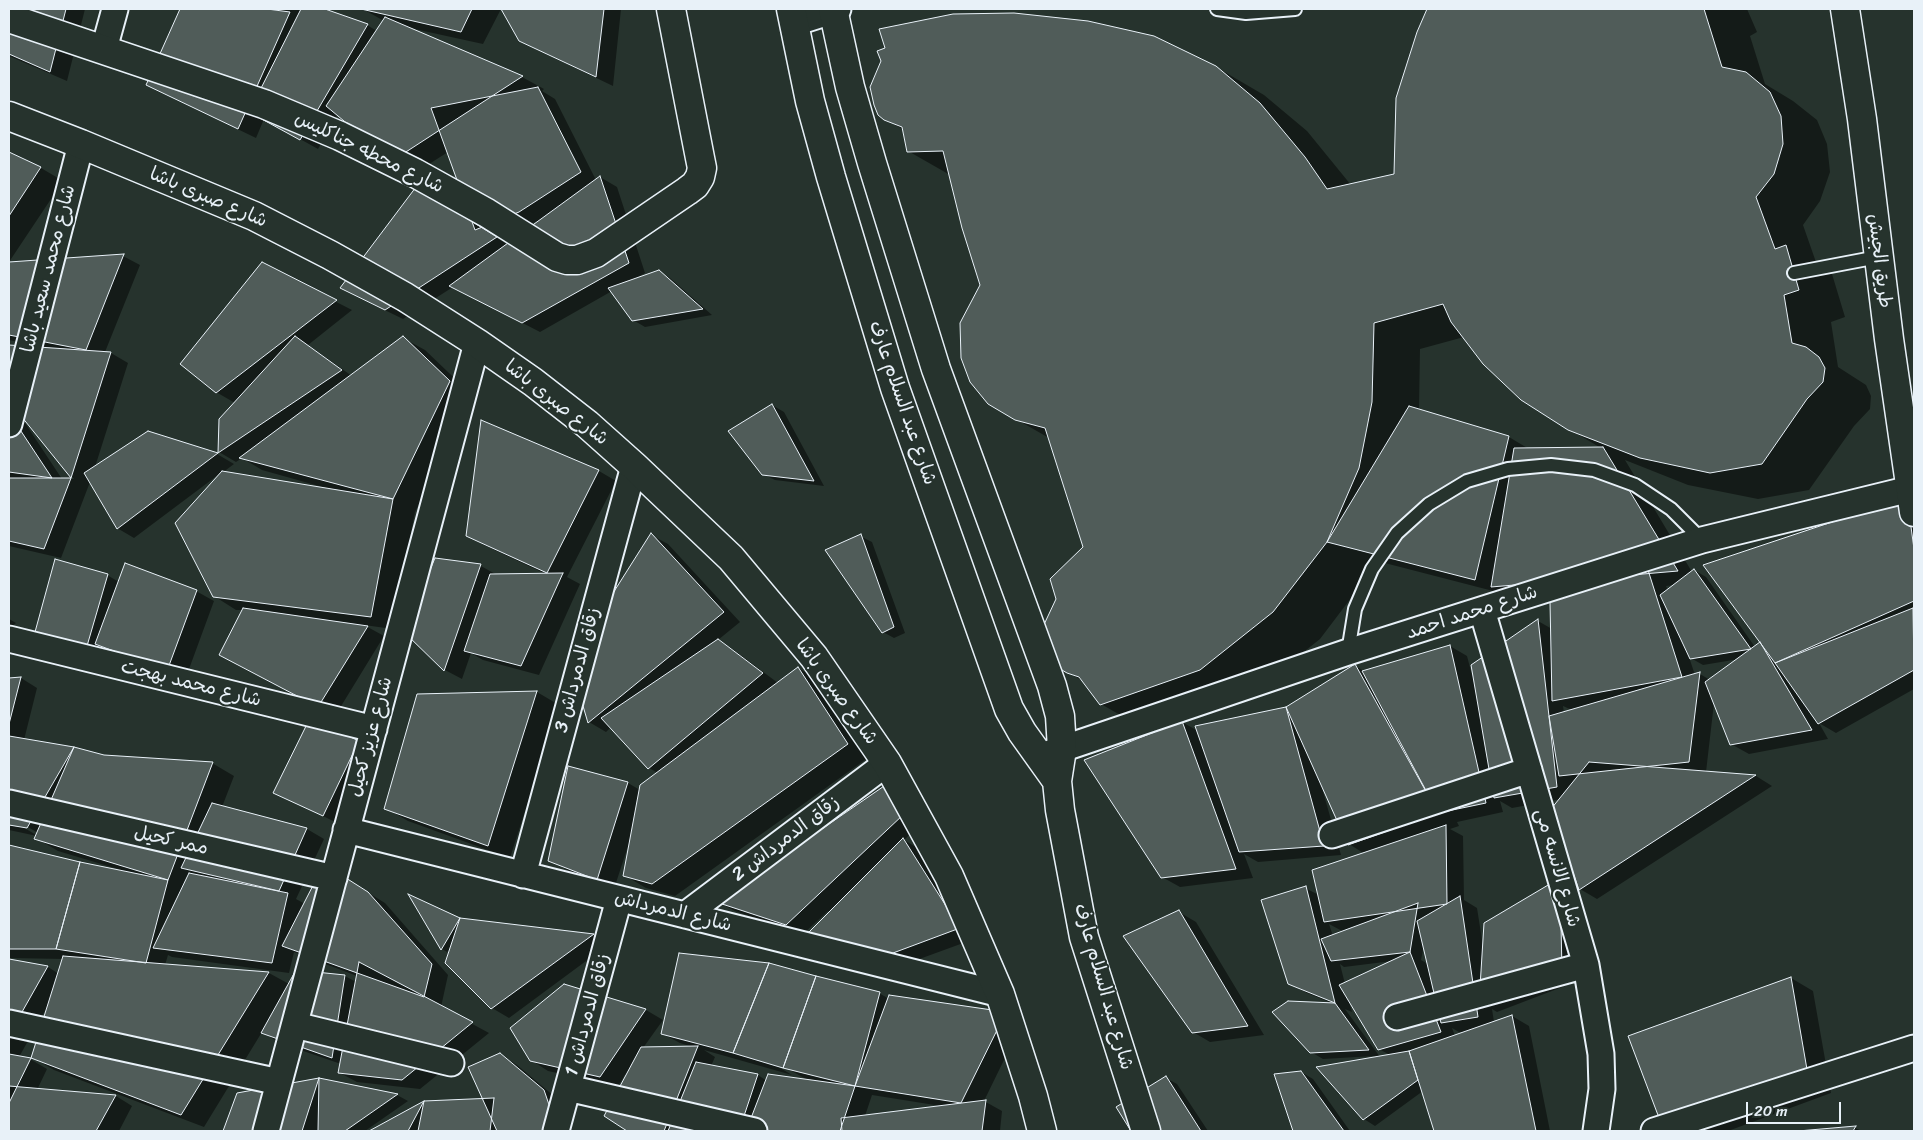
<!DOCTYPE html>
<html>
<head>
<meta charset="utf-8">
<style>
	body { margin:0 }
	#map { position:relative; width:1923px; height:1140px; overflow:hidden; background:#26332d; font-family:Sriracha,sans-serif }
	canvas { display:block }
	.frame { position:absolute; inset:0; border:10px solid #e8f1f8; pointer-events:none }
	.scale { position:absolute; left:1746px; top:1102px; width:95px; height:22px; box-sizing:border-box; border:2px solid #e8f1f8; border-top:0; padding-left:6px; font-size:15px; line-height:18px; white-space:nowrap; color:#e8f1f8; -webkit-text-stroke:4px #26332d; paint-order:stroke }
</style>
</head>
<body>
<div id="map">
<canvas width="1923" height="1140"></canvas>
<div class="frame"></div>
<div class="scale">20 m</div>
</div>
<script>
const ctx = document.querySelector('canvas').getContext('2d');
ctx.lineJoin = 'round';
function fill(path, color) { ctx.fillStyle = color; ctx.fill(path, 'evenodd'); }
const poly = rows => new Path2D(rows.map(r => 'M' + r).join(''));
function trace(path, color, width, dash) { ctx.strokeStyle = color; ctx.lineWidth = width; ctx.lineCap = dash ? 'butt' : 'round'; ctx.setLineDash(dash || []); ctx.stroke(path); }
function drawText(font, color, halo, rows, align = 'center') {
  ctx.font = font + ' Sriracha,"Playpen Sans Arabic",sans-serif'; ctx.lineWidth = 4; ctx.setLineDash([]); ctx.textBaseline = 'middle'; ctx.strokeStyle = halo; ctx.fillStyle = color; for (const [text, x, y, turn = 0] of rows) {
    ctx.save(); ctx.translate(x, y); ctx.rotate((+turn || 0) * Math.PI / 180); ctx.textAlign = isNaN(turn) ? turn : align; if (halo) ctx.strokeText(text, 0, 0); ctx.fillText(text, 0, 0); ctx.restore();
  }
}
fill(poly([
	[9,9,85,9,67,81,9,56],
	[181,9,321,9,367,25,377,31,384,21,363,9,501,9,483,44,410,28,410,29,522,77,544,89,542,91,555,99,596,180,600,177,617,187,645,273,636,278,637,279,659,272,670,278,712,315,645,327,633,320,612,291,540,332,453,287,403,319,358,297,341,287,475,224,448,152,415,173,338,114,318,149,264,119,256,138,165,94,148,84],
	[540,220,508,245,497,238],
	[502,9,621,9,613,86,538,50,520,40],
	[1429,9,1747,9,1757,32,1750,36,1765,84,1793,101,1817,120,1827,144,1830,172,1820,201,1803,225,1817,265,1832,274,1845,317,1831,322,1838,367,1866,385,1871,396,1870,409,1854,426,1809,490,1758,499,1688,485,1625,460,1692,572,1694,570,1706,577,1755,647,1914,503,1914,689,1836,733,1819,723,1828,739,1749,754,1731,744,1714,703,1706,772,1756,776,1772,786,1597,899,1580,889,1561,799,1512,808,1500,801,1503,812,1457,822,1459,826,1450,829,1463,836,1464,900,1477,908,1483,946,1560,880,1577,889,1578,981,1497,1012,1492,1009,1494,1022,1512,1016,1529,1026,1550,1131,1436,1131,1423,1091,1375,1126,1364,1119,1374,1056,1323,1059,1311,1052,1334,1004,1307,993,1289,983,1305,888,1319,895,1365,854,1349,844,1324,788,1322,788,1341,855,1258,862,1244,854,1253,878,1180,887,1162,877,1182,722,1198,731,1197,727,1288,708,1355,666,1366,672,1450,646,1467,656,1472,675,1474,675,1538,621,1552,629,1575,594,1515,599,1498,590,1497,592,1377,561,1373,569,1320,639,1247,697,1148,731,1101,704,1085,682,1067,672,1084,547,1049,438,988,403,981,285,950,175,908,151,904,130,885,119,1216,67,1264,95,1307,131,1351,185,1395,175,1418,32],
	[1464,337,1569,429,1601,448,1529,449,1509,437,1419,410,1420,349],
	[1675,585,1668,591,1666,586],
	[1689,657,1703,665,1739,659,1710,680,1700,674,1695,675],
	[1563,706,1572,710,1564,713],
	[1329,924,1344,932,1333,936],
	[1424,945,1428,964,1421,960],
	[1392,961,1345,984,1340,964,1344,967],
	[1349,1001,1379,1049,1390,1055,1380,1057,1345,1009,1352,1012],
	[1452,1028,1459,1032,1467,1032,1455,1036],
	[9,154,41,168,63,181,9,262],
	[123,256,140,265,105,352,111,353,128,363,95,467,148,433,217,454,234,464,222,473,326,489,326,488,262,470,242,458,236,462,219,452,220,419,235,403,216,392,262,264,352,310,308,345,352,376,403,338,425,350,472,395,415,512,393,629,364,625,384,636,335,716,237,665,243,610,236,610,214,596,218,475,134,538,117,528,90,482,61,558,9,546,9,346,38,348,38,346,9,340,9,264],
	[25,419,74,479,62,479,23,420],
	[772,405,784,412,824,486,775,480,763,474],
	[482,422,599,471,616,481,567,577,580,584,539,675,483,660,471,653,462,679,445,670,407,633,435,559,481,566,497,575,548,575,484,545,467,535],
	[651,535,668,544,740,622,718,640,735,651,778,683,798,668,821,681,869,757,675,896,646,888,624,875,629,847,628,846,614,889,567,870,550,860,628,783,640,790,658,773,649,768,611,727,606,732,589,722],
	[860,536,872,542,905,633,894,638,883,632],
	[107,575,119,582,196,591,214,601,185,680,114,653,100,646,99,652,47,638,36,631],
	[9,619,16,623,9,629],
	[21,678,37,688,24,740,74,748,104,757,212,763,234,776,222,807,307,829,324,839,296,899,305,904,341,876,385,903,448,975,441,1007,489,1033,420,1089,357,1082,340,1073,341,1064,280,1043,262,1032,204,1127,54,1070,32,1057,46,1009,19,1057,30,1059,47,1069,37,1090,116,1096,132,1106,119,1131,9,1131,9,960,48,967,59,974,64,959,9,958,9,846,80,864,117,871,118,869,58,851,36,838,37,836,9,830,9,680],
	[23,824,38,833,38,836,21,826],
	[294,952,357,976,356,982,345,976,296,971,289,984,269,973,165,965,168,955,172,957,289,973],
	[537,692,559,705,510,858,408,821,386,808,418,695],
	[310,719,375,752,341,825,275,792],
	[887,785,921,824,904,840,921,850,977,938,903,965,828,911,803,934,735,911,718,902],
	[411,897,460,919,593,935,609,944,509,1018,492,1008,452,947,447,952,442,949],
	[1179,912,1196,922,1264,1035,1210,1042,1193,1032],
	[1791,978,1813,991,1831,1093,1728,1131,1665,1131],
	[564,985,646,1010,663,1020,643,1048,693,1047,680,1043,663,1034,879,993,889,999,1022,1023,984,1101,1002,1111,1000,1131,629,1131,606,1115,627,1076,625,1075,618,1086,548,1071,531,1060],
	[704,1050,792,1075,777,1066,779,1064,806,1079,805,1080,767,1081,758,1075,711,1066,715,1057],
	[872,1095,941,1106,865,1116],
	[500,1055,517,1065,561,1102,571,1131,371,1131,424,1102,484,1100],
	[1301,1072,1313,1079,1350,1131,1295,1131,1276,1075],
	[1166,1078,1177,1084,1208,1131,1133,1131],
	[319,1079,397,1095,408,1101,365,1131,224,1131,238,1094],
	[1855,1128,1862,1131,1812,1131]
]), '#0007');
const building = poly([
	[9,9,66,9,50,72,9,54,9,9],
	[180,9,267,9,290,12,238,129,146,85,180,9],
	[301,9,325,9,368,24,300,140,249,112,301,9],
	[361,9,472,9,461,32,361,9],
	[501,9,604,9,596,77,519,41,501,9],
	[1427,9,1704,9,1722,67,1746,72,1770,92,1781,116,1783,144,1774,174,1756,197,1775,249,1786,245,1799,290,1784,295,1792,343,1806,347,1819,357,1825,368,1823,382,1807,399,1762,464,1710,473,1640,458,1568,430,1521,400,1483,364,1451,322,1443,304,1374,323,1372,402,1359,468,1327,542,1273,612,1200,670,1100,705,1079,677,1067,673,1050,663,1040,633,1056,599,1050,579,1083,547,1045,428,1015,420,988,404,970,382,961,358,960,323,980,285,962,228,943,151,907,152,902,127,884,120,878,115,874,105,870,87,881,61,877,51,885,48,879,29,953,14,1014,13,1088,21,1154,36,1216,66,1260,103,1305,157,1327,189,1394,174,1396,98,1417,32,1427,9],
	[385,17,523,76,392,161,326,106,385,17],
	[538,87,581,172,519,212,475,230,431,108,538,87],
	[9,152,41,167,9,216,9,152],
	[600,176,629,263,522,323,449,286,600,176],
	[416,187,497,237,385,310,340,288,416,187],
	[124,254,86,350,9,335,9,262,124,254],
	[262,262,337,300,216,393,180,364,262,262],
	[659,270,703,309,632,321,608,288,659,270],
	[295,336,342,370,218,453,219,419,295,336],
	[403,336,450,381,393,499,239,458,403,336],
	[9,345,111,352,71,478,9,401,9,345],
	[772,404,814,481,762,475,728,431,772,404],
	[1409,406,1509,436,1475,580,1327,542,1409,406],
	[9,413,52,478,9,472,9,413],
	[481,420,599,470,547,573,466,536,481,420],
	[148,431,218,453,117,529,84,473,148,431],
	[1603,447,1678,571,1491,587,1514,448,1603,447],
	[222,471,393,499,371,617,213,597,175,523,222,471],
	[9,478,71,478,44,549,9,541,9,478],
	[1907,497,1914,549,1914,601,1775,663,1703,565,1907,497],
	[651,533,724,612,588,723,578,689,608,601,651,533],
	[861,534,894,627,882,633,825,550,861,534],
	[435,558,481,564,444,671,405,633,410,618,435,558],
	[55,559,108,574,87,646,35,632,55,559],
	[125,563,197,590,167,671,95,644,125,563],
	[1694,569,1751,649,1690,659,1660,595,1694,569],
	[1648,570,1682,677,1552,701,1550,602,1648,570],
	[563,573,521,666,464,651,490,574,563,573],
	[243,608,368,626,318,707,219,655,243,608],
	[1913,608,1914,670,1818,724,1775,663,1913,608],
	[1538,619,1557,787,1494,798,1471,665,1538,619],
	[718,639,763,673,648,769,601,718,718,639],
	[1760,642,1812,730,1730,745,1705,682,1760,642],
	[1450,645,1486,803,1438,813,1362,671,1450,645],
	[1355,664,1438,813,1348,845,1286,707,1355,664],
	[798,667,848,744,652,884,623,876,640,785,798,667],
	[1700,672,1689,762,1559,776,1549,716,1700,672],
	[21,677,9,724,9,678,21,677],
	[537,691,488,846,384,809,417,694,537,691],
	[1286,707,1324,846,1239,852,1195,726,1286,707],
	[310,718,359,741,323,816,273,793,310,718],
	[1182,721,1236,869,1161,878,1084,760,1182,721],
	[9,736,74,747,27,828,9,825,9,736],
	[74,747,104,755,213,762,168,880,34,839,74,747],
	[1589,762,1756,775,1579,890,1551,809,1589,762],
	[568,766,628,782,597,880,548,861,568,766],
	[887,784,904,814,786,925,716,902,887,784],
	[212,803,307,828,279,891,181,868,212,803],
	[1446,825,1447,904,1324,922,1312,870,1446,825],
	[903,838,960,928,885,956,805,936,903,838],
	[9,845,80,862,56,949,9,949,9,845],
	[80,862,168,880,146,963,56,949,80,862],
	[324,864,368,892,432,964,424,997,282,946,324,864],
	[189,873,288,893,272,963,153,948,189,873],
	[1560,878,1562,971,1479,1003,1484,923,1560,878],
	[1306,886,1335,1003,1288,984,1261,900,1306,886],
	[408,894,460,918,441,950,408,894],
	[1460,896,1478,1017,1441,1023,1417,921,1460,896],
	[1418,903,1410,952,1331,961,1321,939,1418,903],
	[1179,910,1248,1026,1192,1033,1123,936,1179,910],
	[460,918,594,934,491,1009,445,963,460,918],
	[1410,952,1441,1032,1378,1050,1339,985,1410,952],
	[679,953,769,963,733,1053,661,1034,679,953],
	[63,956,269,972,181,1115,31,1058,63,956],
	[9,959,48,966,9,1035,9,959],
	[359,962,473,1022,402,1080,338,1073,359,962],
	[769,963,816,976,783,1068,733,1053,769,963],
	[296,970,345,975,332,1058,261,1033,296,970],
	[816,976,880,992,855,1086,783,1068,816,976],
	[1791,977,1809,1081,1664,1131,1628,1036,1791,977],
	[564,984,646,1009,600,1077,530,1061,510,1028,564,984],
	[889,995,1006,1012,961,1103,855,1086,889,995],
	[1288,1001,1335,1003,1369,1050,1310,1053,1272,1012,1288,1001],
	[1512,1015,1536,1131,1434,1131,1409,1051,1512,1015],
	[698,1046,664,1131,627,1131,604,1116,641,1047,698,1046],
	[1409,1051,1418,1080,1363,1120,1316,1067,1409,1051],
	[500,1053,544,1090,558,1131,497,1131,468,1067,500,1053],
	[9,1054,31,1058,9,1103,9,1054],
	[696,1062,758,1074,739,1131,668,1131,696,1062],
	[1301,1071,1344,1131,1293,1131,1274,1074,1301,1071],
	[768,1074,855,1086,840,1131,746,1131,768,1074],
	[1166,1076,1201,1131,1131,1131,1116,1107,1166,1076],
	[319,1078,398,1094,345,1131,318,1131,319,1078],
	[319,1078,302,1131,223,1131,237,1093,319,1078],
	[9,1086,116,1095,96,1131,9,1131,9,1086],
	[494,1098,490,1131,418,1131,424,1101,494,1098],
	[986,1100,982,1131,842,1131,841,1118,986,1100],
	[424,1101,408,1131,369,1131,424,1101],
	[1856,1126,1853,1131,1798,1131,1856,1126]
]);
fill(building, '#505c59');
trace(building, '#e8f1f8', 1);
const service = poly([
	[1217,9,1246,13,1295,9],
	[1794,273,1878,257],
	[1348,652,1355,609,1372,569,1397,533,1429,504,1467,481,1508,469,1551,465,1594,470,1635,485,1671,509,1702,540]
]);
const minor = poly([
	[794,23,838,9],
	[104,49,115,9],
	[9,424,81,144],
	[1482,610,1586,965,1601,1054,1602,1089,1596,1131],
	[9,639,374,729],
	[1044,755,1348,652,1702,540,1910,489],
	[9,803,334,878],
	[346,830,1000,994],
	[1332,835,1529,770],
	[523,875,634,466],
	[685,915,887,763],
	[1397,1017,1586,965],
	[9,1023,279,1082],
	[295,1025,451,1063],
	[568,1088,754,1131],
	[266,1131,477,343],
	[556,1131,619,899],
	[1654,1131,1914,1048]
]);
const tertiary = poly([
	[791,9,810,101,831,177,895,388,1009,709,1022,732,1057,781],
	[833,9,850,87,872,163,936,369,1052,686,1060,716,1062,749,1057,781,1060,810,1084,937,1146,1131],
	[9,18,264,104,340,136,415,173,487,213,557,257,567,260,577,260,596,253,687,191,695,185,700,177,702,168,700,158,671,9],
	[9,116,81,144,254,216,330,255,405,297,477,343,533,382,587,424,634,466,731,558,814,657,887,763,949,876,1000,994,1033,1096,1042,1131]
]);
const trunk = poly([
	[1845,9,1862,119,1889,339,1914,512]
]);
trace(service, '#e8f1f8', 16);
trace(minor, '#e8f1f8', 29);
trace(tertiary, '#e8f1f8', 31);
trace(trunk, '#e8f1f8', 31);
trace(service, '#26332d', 12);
trace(minor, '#26332d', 25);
trace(tertiary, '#26332d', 28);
trace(trunk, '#26332d', 28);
drawText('19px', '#e8f1f8', '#26332d', [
	["شارع محطه جناكليس",369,153,26],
	["شارع صبرى باشا",208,198,23],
	["طريق الجيش",1879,261,83],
	["شارع محمد سعيد باشا",49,269,-76],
	["شارع صبرى باشا",556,403,38],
	["شارع عبد السلام عارف",902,403,71],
	["شارع محمد احمد",1472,613,-18],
	["زقاق الدمرداش 3",578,670,-75],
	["شارع محمد بهجت",191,684,14],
	["شارع صبرى باشا",836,692,54],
	["شارع عزيز كحيل",371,737,-75],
	["زقاق الدمرداش 2",786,839,-37],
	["ممر كحيل",171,841,13],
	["شارع الانسه مى",1557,868,74],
	["شارع الدمرداش",673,912,14],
	["شارع عبد السلام عارف",1103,987,74],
	["زقاق الدمرداش 1",588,1015,-75]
]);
</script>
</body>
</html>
